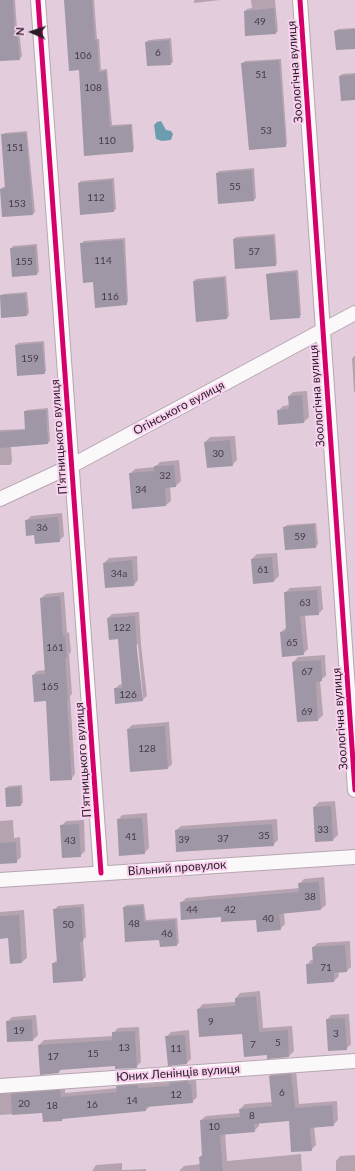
<!DOCTYPE html>
<html>
<head>
<meta charset="utf-8">
<style>
	body { margin:0 }
	#map { position:relative; width:355px; height:1171px; overflow:hidden; background:#e3cddd; font-family:Lato,sans-serif }
	canvas { display:block }
	.north { position:absolute; left:12px; top:12px; width:40px; height:40px; -webkit-text-stroke:3px #f8d2ee; paint-order:stroke; rotate:273deg; font-size:11px; font-weight:700; line-height:16px; text-align:center; color:#291c26 }
	.north::after { content:''; display:block; margin:auto; width:14px; height:18px; background:#291c26; clip-path:polygon(50% 0,100% 100%,50% 72%,0 100%) }
</style>
</head>
<body>
<div id="map">
<canvas width="355" height="1171"></canvas>
<div class="north">N</div>
</div>
<script>
const ctx = document.querySelector('canvas').getContext('2d');
ctx.lineJoin = 'round';
function fill(path, color) { ctx.fillStyle = color; ctx.fill(path, 'evenodd'); }
const poly = rows => new Path2D(rows.map(r => 'M' + r).join(''));
function trace(path, color, width, dash) { ctx.strokeStyle = color; ctx.lineWidth = width; ctx.lineCap = dash ? 'butt' : 'round'; ctx.setLineDash(dash || []); ctx.stroke(path); }
function drawText(font, color, halo, rows, align = 'center') {
  ctx.font = font + ' Lato,sans-serif'; ctx.lineWidth = 4; ctx.setLineDash([]); ctx.textBaseline = 'middle'; ctx.strokeStyle = halo; ctx.fillStyle = color; for (const [text, x, y, turn = 0] of rows) {
    ctx.save(); ctx.translate(x, y); ctx.rotate((+turn || 0) * Math.PI / 180); ctx.textAlign = isNaN(turn) ? turn : align; if (halo) ctx.strokeText(text, 0, 0); ctx.fillText(text, 0, 0); ctx.restore();
  }
}
fill(poly([
	[161,121,166,130,171,131,173,134,171,140,162,141,156,139,154,125,157,122]
]), '#6c9daf');
fill(poly([
	[0,0,15,0,17,30,19,30,22,56,19,59,0,60],
	[65,0,94,0,97,39,99,39,101,70,107,69,112,125,132,124,134,149,132,151,85,155,80,69],
	[194,0,220,0,194,3],
	[251,0,275,0,278,31,276,33,245,11,247,9,252,8],
	[355,28,355,48,335,31,338,29],
	[171,38,173,62,171,64,146,42,149,40],
	[281,59,287,144,285,146,242,64,245,61],
	[355,73,355,99,340,76,342,74],
	[27,131,35,212,33,214,1,189,3,187,6,187,2,135,5,133],
	[254,168,256,198,254,200,217,173,219,171],
	[114,178,116,209,114,211,79,183,81,181],
	[275,234,277,263,275,265,234,239,236,237],
	[125,238,128,302,126,304,81,244,84,241],
	[37,244,39,272,37,274,11,249,13,246],
	[298,270,301,315,299,317,267,275,270,273],
	[226,276,229,316,227,318,197,320,194,281,196,279],
	[27,292,29,313,27,315,1,296,3,294],
	[44,341,46,371,44,373,16,345,18,343],
	[354,356,355,356,355,392,354,392,352,359],
	[307,391,309,417,304,422,278,411,283,406,289,405,289,396,293,392],
	[48,408,50,441,48,443,11,446,12,462,10,465,0,465,0,430,26,429,25,412,27,410],
	[235,436,237,460,232,465,205,442,210,437],
	[179,460,181,481,176,486,170,486,171,501,166,505,130,474,135,469,155,467,160,462],
	[62,513,64,536,59,541,26,521,31,516],
	[316,523,318,544,316,547,284,527,287,525],
	[277,553,279,576,274,581,254,583,252,559,257,554],
	[137,556,138,580,134,585,104,563,109,558],
	[321,586,323,609,318,614,305,615,308,649,303,654,281,632,287,627,285,593,290,588],
	[64,592,67,633,69,632,71,652,69,654,72,694,70,696,75,774,71,779,46,700,33,675,37,671,46,670,41,598,46,594],
	[139,612,141,645,147,696,142,700,115,689,119,685,123,684,119,638,108,618,112,614],
	[138,644,143,698,141,698,136,645],
	[325,655,326,676,320,680,323,715,318,720,293,662,298,657],
	[169,722,172,764,168,768,128,729,132,725],
	[22,785,23,802,21,805,6,788,9,786],
	[335,801,338,835,333,840,314,807,319,802],
	[147,813,149,848,144,853,118,820,122,815],
	[277,819,278,840,273,845,176,830,181,826],
	[13,820,14,838,20,837,21,857,16,862,0,863,0,821],
	[84,820,85,851,80,856,61,826,66,821],
	[324,877,326,905,321,909,284,913,285,924,280,929,257,919,221,916,181,903,186,898,300,888,299,884,304,879],
	[84,904,86,937,83,940,86,977,82,980,53,963,58,960,55,909,58,906],
	[144,904,146,920,177,918,179,943,176,945,160,939,124,908,126,905],
	[24,910,27,958,22,962,11,963,9,937,0,938,0,912],
	[350,941,351,967,346,972,338,972,339,976,334,981,307,965,311,960,314,960,313,947,318,943],
	[260,991,263,1028,292,1026,294,1051,289,1056,268,1058,268,1054,243,1033,198,1009,203,1004,236,1002,236,998,240,993],
	[349,1014,351,1044,346,1049,327,1020,331,1015],
	[36,1015,38,1035,33,1040,7,1022,12,1017],
	[139,1027,141,1062,136,1067,116,1065,63,1068,59,1072,39,1045,44,1040,113,1036,113,1033,118,1028],
	[189,1030,191,1059,187,1063,166,1037,171,1032],
	[296,1070,299,1104,337,1101,338,1120,333,1125,314,1126,316,1145,311,1150,290,1120,259,1123,259,1126,254,1131,225,1133,227,1161,301,1154,302,1171,179,1171,184,1166,201,1164,200,1157,203,1154,201,1120,206,1116,241,1113,240,1109,245,1104,272,1102,270,1076,275,1071],
	[193,1077,193,1080,196,1080,197,1097,192,1102,151,1105,146,1110,64,1118,62,1120,43,1112,0,1115,0,1091,65,1086,65,1093,118,1088,117,1087,122,1082,142,1080,143,1084,171,1082,175,1078],
	[355,1155,355,1171,336,1171,336,1161,340,1156],
	[122,1163,122,1170,146,1169,146,1171,92,1171,96,1165]
]), '#0003');
fill(poly([
	[0,0,13,0,15,32,17,31,20,60,0,61],
	[64,0,92,0,95,41,97,41,99,72,106,71,110,127,131,125,133,152,84,156,79,70,69,71],
	[274,8,276,34,245,36,244,11],
	[355,29,355,49,336,50,334,31],
	[169,40,171,65,147,66,145,42],
	[279,60,286,147,249,150,241,63],
	[355,75,355,100,341,101,339,76],
	[26,133,33,215,2,217,0,189,5,188,1,134],
	[252,170,254,201,218,204,216,173],
	[112,180,114,212,80,215,78,183],
	[273,236,276,266,235,269,233,239],
	[123,240,127,305,95,308,93,282,83,283,80,243],
	[35,246,37,275,12,277,10,248],
	[296,272,300,318,270,320,266,274],
	[224,278,227,319,196,322,193,281],
	[25,294,27,316,1,318,0,295],
	[42,343,45,374,17,376,15,345],
	[302,395,304,423,278,425,277,410,289,409,288,396],
	[46,410,48,444,0,448,0,432,25,430,24,411],
	[230,440,233,466,207,468,204,442],
	[174,465,176,487,165,488,166,506,132,509,129,473,154,471,154,466],
	[58,517,60,542,35,544,34,535,26,536,25,520],
	[314,524,316,548,285,550,283,527],
	[272,557,274,582,253,584,251,559],
	[132,560,134,586,105,588,103,563],
	[317,590,319,615,300,616,304,655,282,657,280,632,286,631,284,592],
	[60,596,63,636,65,636,67,657,65,658,68,700,67,700,72,780,50,781,46,701,34,702,32,675,45,674,40,598],
	[135,616,137,650,143,701,115,704,114,688,122,688,118,639,109,640,107,618],
	[321,660,322,681,316,682,318,721,297,722,292,662],
	[165,726,168,769,130,772,127,729],
	[20,787,21,806,6,807,5,788],
	[331,806,333,841,315,842,313,807],
	[142,818,145,854,119,856,117,819],
	[79,824,81,857,62,858,60,825],
	[272,824,274,846,176,852,175,830],
	[16,842,17,863,0,864,0,843],
	[319,882,321,910,279,914,281,930,257,932,256,920,221,922,221,917,181,920,180,902,299,892,298,883],
	[143,906,144,922,175,920,177,946,160,947,159,940,125,942,123,907],
	[81,907,83,942,80,942,83,981,53,983,52,963,57,963,53,909],
	[19,915,22,963,10,964,8,938,0,939,0,916],
	[345,945,347,972,334,973,334,982,307,984,306,964,313,964,312,947],
	[256,996,259,1032,288,1030,289,1057,267,1059,267,1055,244,1057,242,1034,199,1037,197,1009,235,1006,235,998],
	[345,1018,347,1050,328,1051,326,1019],
	[32,1019,33,1041,7,1042,6,1021],
	[135,1031,137,1068,115,1069,115,1066,59,1070,59,1073,40,1075,38,1045,112,1040,112,1032],
	[185,1035,187,1064,168,1066,165,1036],
	[291,1074,295,1108,332,1105,334,1126,310,1128,312,1151,291,1152,289,1121,254,1124,255,1132,220,1135,223,1171,200,1171,199,1157,202,1156,200,1120,240,1117,239,1109,272,1106,269,1076],
	[188,1081,188,1084,191,1084,193,1103,146,1107,146,1111,62,1119,62,1121,43,1122,42,1113,12,1115,11,1094,60,1090,61,1097,117,1092,116,1086,138,1085,138,1088,169,1086,169,1083]
]), '#9f97a5');
const minor = poly([
	[38,0,101,873],
	[300,0,355,790],
	[0,499,71,466,355,313],
	[0,880,355,857],
	[0,1086,355,1061]
]);
trace(minor, '#b6a6b2', 16);
trace(minor, '#fbf8fa', 14);
trace(poly([
	[38,0,101,873],
	[300,0,355,790]
]), '#d6006c', 5);
drawText('10px', '#463b46', null, [
	["49",260,22],
	["6",158,53],
	["106",83,56],
	["51",261,75],
	["108",93,88],
	["53",266,131],
	["110",107,141],
	["151",15,148],
	["55",235,187],
	["112",96,198],
	["153",17,204],
	["57",254,252],
	["114",103,261],
	["155",24,262],
	["116",110,297],
	["159",30,359],
	["30",218,454],
	["32",165,476],
	["34",141,490],
	["36",42,528],
	["59",300,537],
	["61",263,570],
	["34а",119,574],
	["63",305,603],
	["122",122,628],
	["65",292,643],
	["161",55,648],
	["67",307,672],
	["165",50,687],
	["126",128,695],
	["69",307,712],
	["128",147,749],
	["33",323,830],
	["35",264,836],
	["41",131,837],
	["37",223,839],
	["39",184,840],
	["43",70,841],
	["38",310,897],
	["44",192,910],
	["42",230,910],
	["40",268,919],
	["48",134,924],
	["50",68,925],
	["46",167,934],
	["71",326,968],
	["9",211,1022],
	["19",19,1031],
	["3",336,1034],
	["5",278,1043],
	["7",253,1045],
	["13",124,1048],
	["11",176,1049],
	["15",93,1054],
	["17",53,1057],
	["6",282,1093],
	["12",176,1095],
	["14",132,1101],
	["20",24,1104],
	["16",92,1105],
	["18",52,1106],
	["8",252,1116],
	["10",214,1127]
]);
drawText('12px', '#291c26', '#f8d2ee', [
	["Зоологічна вулиця",295,72,-94],
	["Зоологічна вулиця",317,396,-94],
	["Огінського вулиця",179,408,-28],
	["П’ятницького вулиця",59,437,-94],
	["Зоологічна вулиця",340,719,-94],
	["П’ятницького вулиця",83,760,-94],
	["Вільний провулок",177,868,-4],
	["Юних Ленінців вулиця",178,1073,-4]
]);
</script>
</body>
</html>
